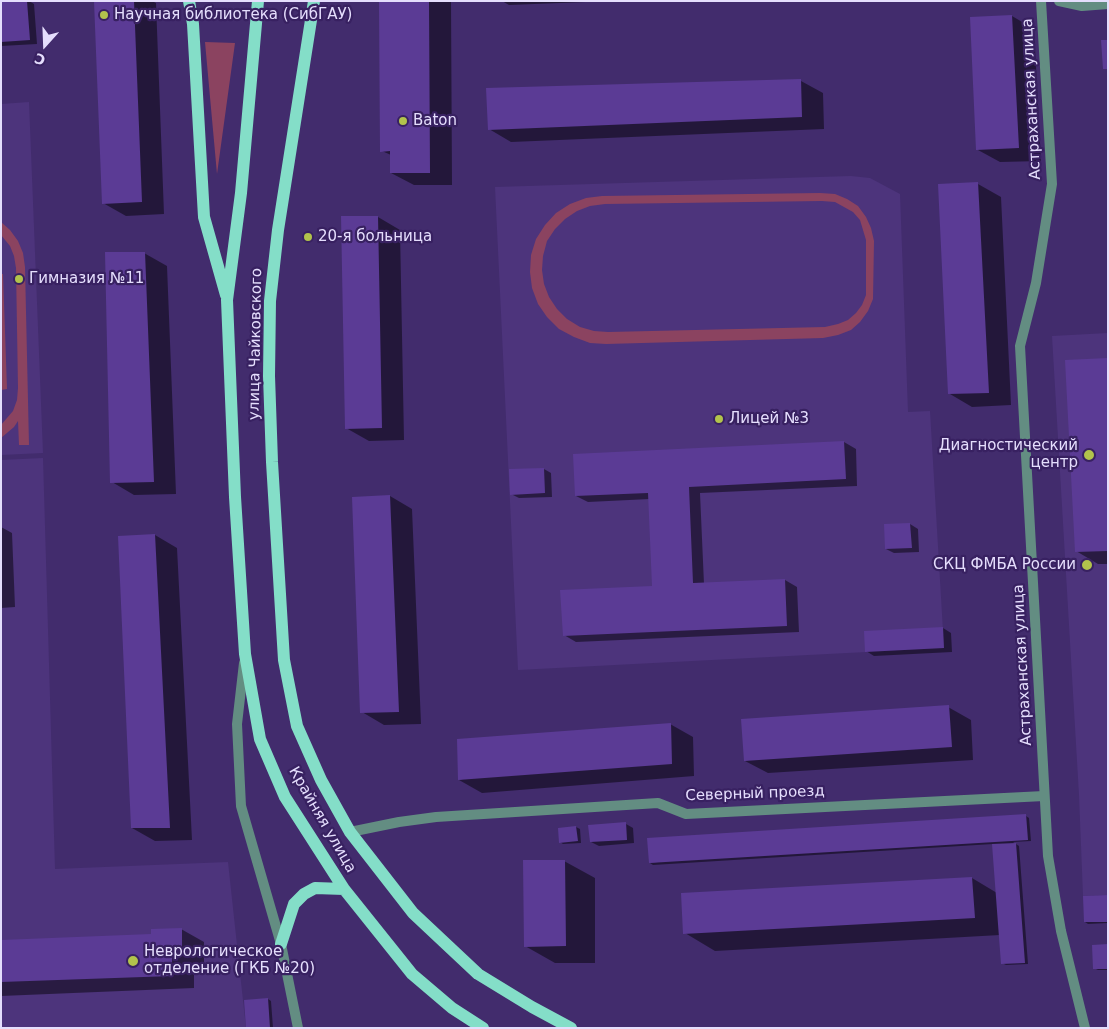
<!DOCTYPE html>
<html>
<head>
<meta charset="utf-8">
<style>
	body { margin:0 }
	#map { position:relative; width:1109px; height:1029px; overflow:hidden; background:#422c6d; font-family:"DejaVu Sans",sans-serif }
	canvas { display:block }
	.frame { position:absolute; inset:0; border:2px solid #e5defd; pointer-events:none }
	.north { position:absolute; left:20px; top:20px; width:50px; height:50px; -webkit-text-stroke:4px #382161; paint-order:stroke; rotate:200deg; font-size:14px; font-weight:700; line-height:20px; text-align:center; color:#e5defd }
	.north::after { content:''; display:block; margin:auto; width:18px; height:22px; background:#e5defd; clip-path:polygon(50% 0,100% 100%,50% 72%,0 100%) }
</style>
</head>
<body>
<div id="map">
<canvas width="1109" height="1029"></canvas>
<div class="frame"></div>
<div class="north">С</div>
</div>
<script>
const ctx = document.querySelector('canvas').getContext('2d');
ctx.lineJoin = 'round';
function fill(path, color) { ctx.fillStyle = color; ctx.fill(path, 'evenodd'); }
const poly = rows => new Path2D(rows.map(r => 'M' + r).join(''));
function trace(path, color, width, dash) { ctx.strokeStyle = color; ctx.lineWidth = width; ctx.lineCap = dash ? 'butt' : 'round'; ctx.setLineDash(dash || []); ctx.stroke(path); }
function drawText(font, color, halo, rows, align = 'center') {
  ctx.font = font + ' "DejaVu Sans",sans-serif'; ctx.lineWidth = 4.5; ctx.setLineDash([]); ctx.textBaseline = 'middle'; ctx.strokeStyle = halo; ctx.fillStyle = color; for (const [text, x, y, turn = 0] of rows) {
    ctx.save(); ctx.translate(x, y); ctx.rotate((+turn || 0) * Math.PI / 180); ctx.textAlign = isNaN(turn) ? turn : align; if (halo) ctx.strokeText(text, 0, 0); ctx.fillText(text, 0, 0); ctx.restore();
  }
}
fill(poly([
	[29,102,43,453,1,455,1,104],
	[851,176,870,178,900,194,908,412,930,411,944,648,518,670,495,187],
	[1108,333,1108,895,1083,896,1079,795,1052,336],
	[43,458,55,869,228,862,246,1028,1,1028,1,460]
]), '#4d347c');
fill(poly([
	[205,42,235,43,217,174],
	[820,193,835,194,847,199,858,206,866,217,871,228,874,241,873,299,868,311,860,322,851,330,838,335,823,338,606,344,590,343,574,337,559,329,547,317,538,304,532,288,530,272,531,255,536,239,545,225,556,213,570,204,586,198,602,196],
	[822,201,835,202,853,212,860,220,866,240,866,295,862,305,856,313,848,320,838,324,825,327,608,332,594,331,580,327,567,319,557,309,549,297,544,284,542,270,543,256,547,241,555,229,565,219,577,211,590,206,605,204],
	[1,222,10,230,18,241,23,253,25,267,29,445,19,445,18,421,14,427,1,438,1,425,13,411,17,400,18,388,16,268,14,256,10,246,1,235],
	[1,274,3,274,7,389,1,390]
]), '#8b4360');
fill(poly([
	[1,1,29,1,34,4,37,44,1,46],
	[95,1,152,1,156,3,164,214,126,216,103,203],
	[380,1,451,1,452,185,414,185,391,173,391,155,382,151],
	[502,1,611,1,509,5],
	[1012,16,1034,29,1041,161,1000,162,978,150],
	[801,81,823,93,824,129,511,142,489,129],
	[978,184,1001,197,1011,405,972,407,950,394,940,185],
	[378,217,400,230,404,440,369,441,346,428],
	[144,253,167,266,176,494,134,495,112,482],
	[1108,359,1108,564,1098,564,1076,551],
	[844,442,856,449,857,486,700,493,704,584,785,580,797,587,799,632,576,642,564,635,654,587,650,499,588,502,576,496,574,455],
	[544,469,551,473,552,497,519,498,511,494],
	[390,496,412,509,421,724,384,725,362,712,353,498],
	[910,524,918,529,919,552,894,553,886,549],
	[1,527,12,533,15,607,1,608],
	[155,535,177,548,192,840,155,841,132,828,119,537],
	[943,628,951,633,952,652,874,656,866,651],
	[948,707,971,720,973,760,768,773,745,761],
	[670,724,693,737,694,776,482,793,459,780],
	[1026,816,1029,818,1031,841,1013,842,1019,846,1028,964,1006,965,1002,963,1000,935,715,951,685,933,682,895,972,878,997,893,993,844,653,865,650,863],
	[626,824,633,828,634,843,599,846,591,842],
	[576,827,580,829,581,843,563,844,560,842,559,829],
	[564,861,595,878,595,963,555,963,525,946],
	[1108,896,1108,923,1088,924,1085,922],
	[181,929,204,942,204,963,194,963,194,988,1,996,1,942,152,935],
	[1108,945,1108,970,1098,970,1094,968],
	[268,999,271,1001,273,1028,247,1028]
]), '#0007');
fill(poly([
	[1,1,27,1,30,40,1,42],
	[94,1,134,1,142,202,102,204],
	[379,1,429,1,430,173,390,173,390,151,380,152],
	[1012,15,1019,148,976,150,970,17],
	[1101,40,1108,40,1108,69,1103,69],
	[801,79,802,117,488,130,486,88],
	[978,182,989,393,948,394,938,184],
	[341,216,378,216,382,428,345,429],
	[105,252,145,252,154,482,110,483],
	[1108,358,1108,551,1075,552,1065,360],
	[844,441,846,479,689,487,693,583,785,579,787,626,563,636,560,590,652,586,648,493,575,496,573,454],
	[544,468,545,493,510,495,509,469],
	[390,495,399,712,360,713,352,497],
	[910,523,912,548,885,549,884,524],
	[155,534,170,828,131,828,118,536],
	[943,627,944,648,865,652,864,631],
	[949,705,952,747,744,761,741,719],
	[671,723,672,764,458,780,457,739],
	[1026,814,1028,840,649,863,647,838],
	[626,822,627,840,590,842,588,825],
	[576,826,578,841,559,843,558,828],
	[1016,843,1025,963,1001,964,992,844],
	[523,860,565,860,566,946,524,947],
	[972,877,975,918,683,934,681,893],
	[1108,895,1108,922,1084,922,1083,896],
	[182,928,182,951,172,951,172,976,1,982,1,940,151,934,151,929],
	[1108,944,1108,969,1093,969,1092,945],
	[268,998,270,1028,246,1028,244,1000]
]), '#5b3b95');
trace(poly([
	[1041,1,1052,184,1036,283,1020,346,1048,856,1061,931,1085,1028],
	[1059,1,1082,6,1108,4],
	[244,663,237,724,241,806,281,944,298,1028],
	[350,832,399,822,436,817,658,803,686,814,1044,796]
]), '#638d82', 10);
trace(poly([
	[189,1,193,24,204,217,226,295],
	[258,1,241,193,227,300,235,497,245,654,260,739,285,797,344,889,412,974,452,1008,483,1028],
	[314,1,278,230,270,301,269,376,272,462,284,660,297,726,321,780,350,832,413,913,478,974,532,1007,571,1028],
	[281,944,294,904,304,894,315,888,344,889]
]), '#84dec8', 12);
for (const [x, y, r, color] of [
	[104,15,5,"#b2c34c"],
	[403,121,5,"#b2c34c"],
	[308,237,5,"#b2c34c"],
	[19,279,5,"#b2c34c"],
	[719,419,5,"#b2c34c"],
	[1089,455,6,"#b2c34c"],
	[1087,565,6,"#b2c34c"],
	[133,961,6,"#b2c34c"]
]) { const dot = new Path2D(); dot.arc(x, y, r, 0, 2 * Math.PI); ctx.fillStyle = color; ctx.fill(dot); trace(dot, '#382161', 2); }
drawText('15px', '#e5defd', '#382161', [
	["Научная библиотека (СибГАУ)",114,15],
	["Baton",413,121],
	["20-я больница",318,237],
	["Гимназия №11",29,279],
	["Лицей №3",729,419],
	["Диагностический",1078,446,"right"],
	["центр",1078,463,"right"],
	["СКЦ ФМБА России",1076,565,"right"],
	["Неврологическое",144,952],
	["отделение (ГКБ №20)",144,969]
], 'left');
drawText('15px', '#e5defd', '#382161', [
	["Астраханская улица",1032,99,-93],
	["улица Чайковского",256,344,-89],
	["Астраханская улица",1023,665,-93],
	["Северный проезд",755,794,-2],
	["Крайняя улица",322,820,60]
]);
</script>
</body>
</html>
